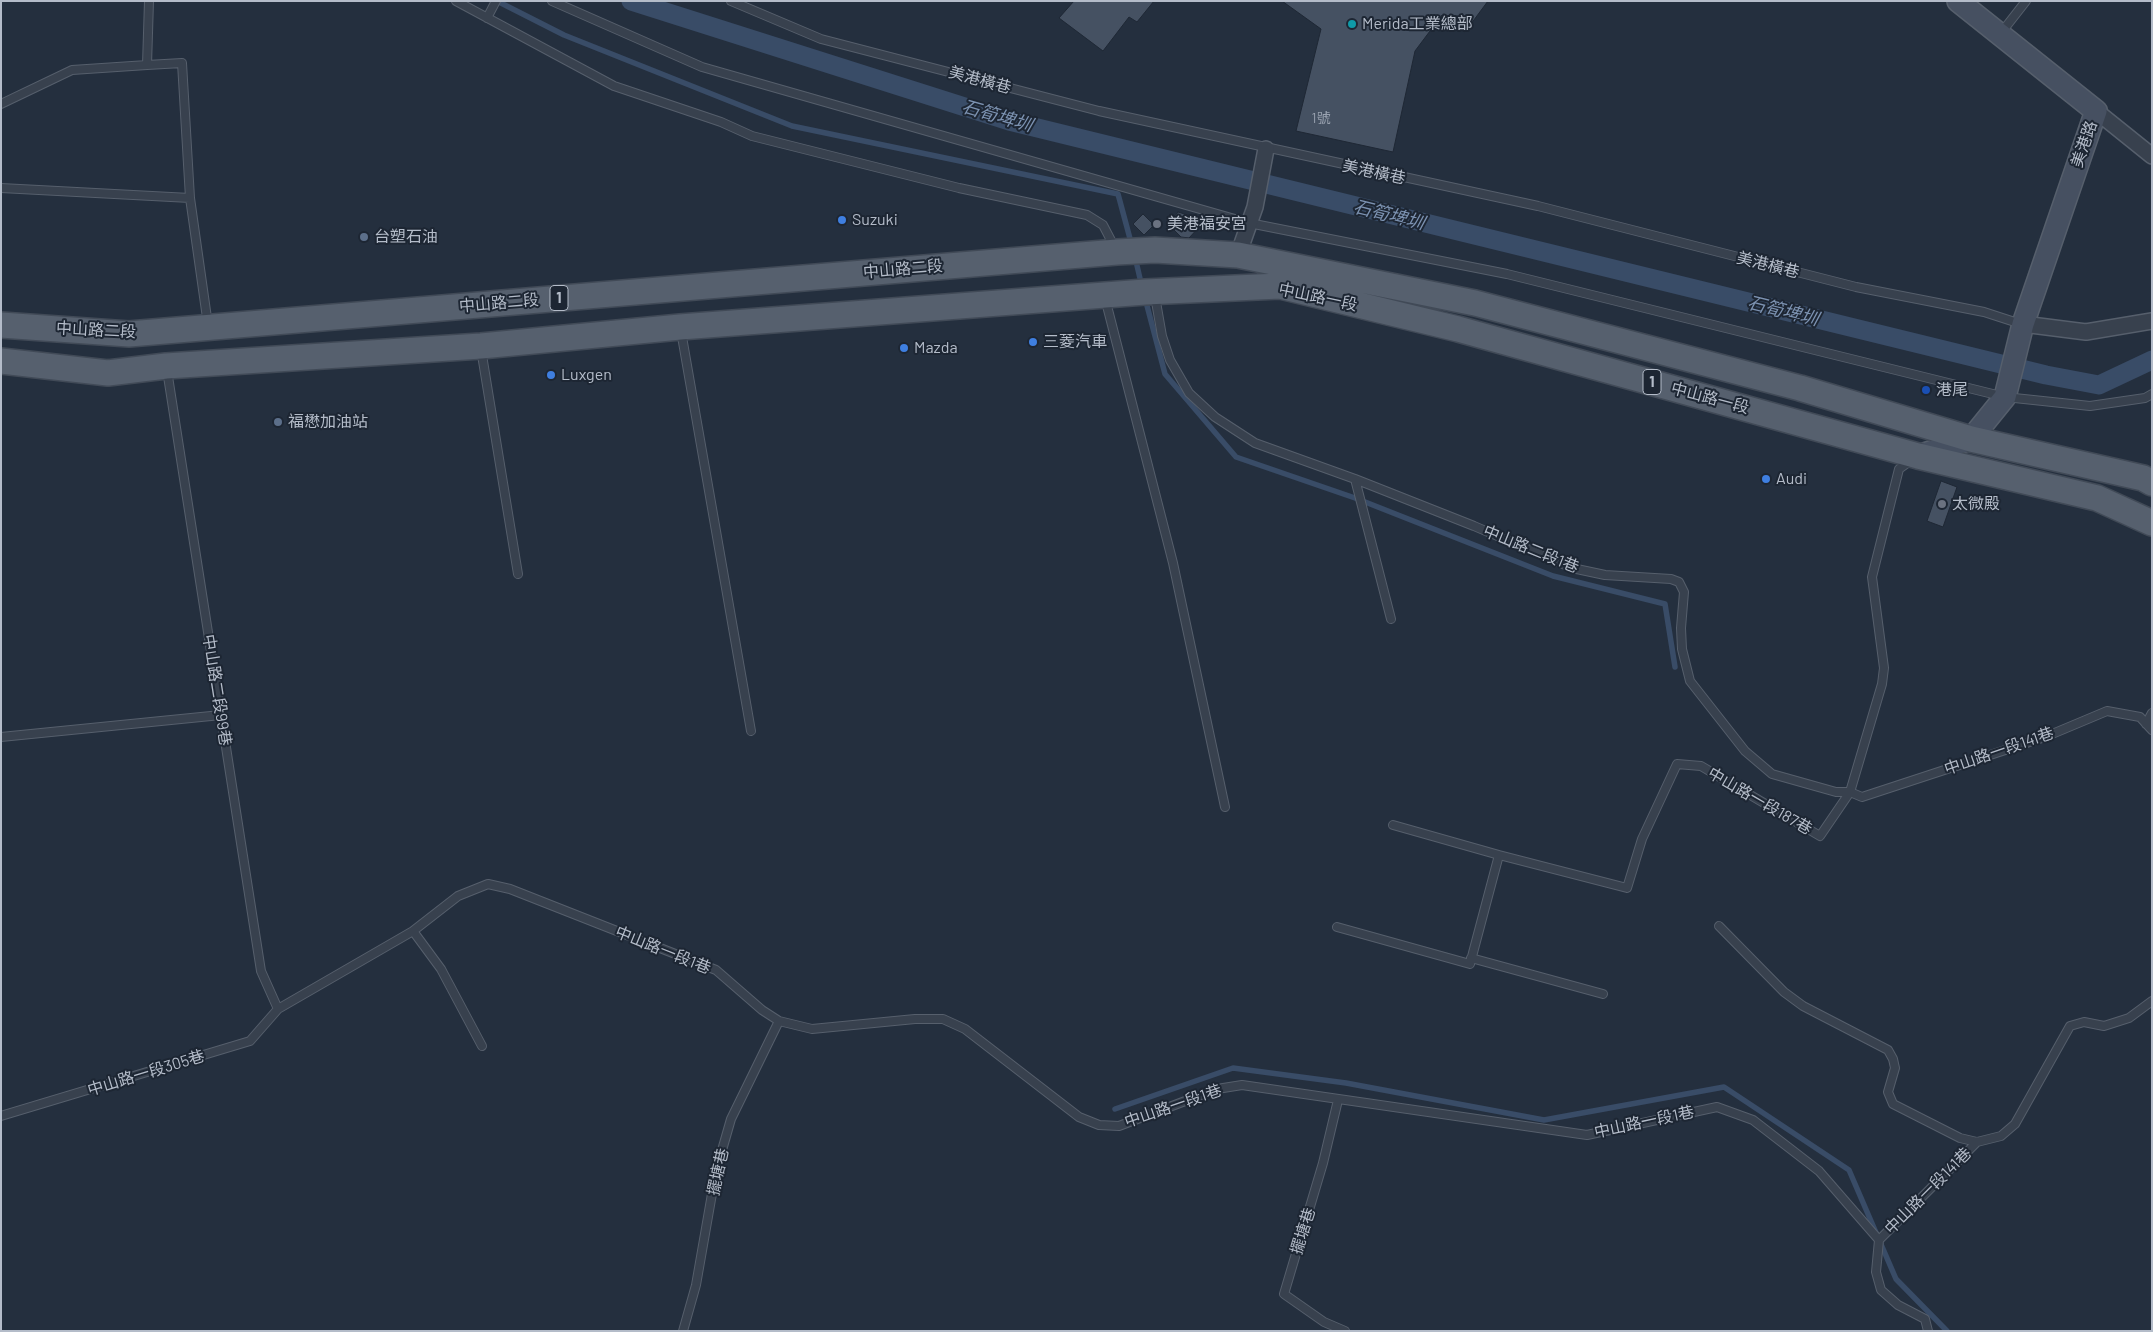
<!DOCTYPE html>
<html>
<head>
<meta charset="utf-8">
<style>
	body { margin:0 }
	#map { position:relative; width:2153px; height:1332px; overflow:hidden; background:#242f3e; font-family:Barlow,sans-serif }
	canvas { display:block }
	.frame { position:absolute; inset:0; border:2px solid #b4bcc9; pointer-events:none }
</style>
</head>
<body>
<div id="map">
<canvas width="2153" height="1332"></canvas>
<div class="frame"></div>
</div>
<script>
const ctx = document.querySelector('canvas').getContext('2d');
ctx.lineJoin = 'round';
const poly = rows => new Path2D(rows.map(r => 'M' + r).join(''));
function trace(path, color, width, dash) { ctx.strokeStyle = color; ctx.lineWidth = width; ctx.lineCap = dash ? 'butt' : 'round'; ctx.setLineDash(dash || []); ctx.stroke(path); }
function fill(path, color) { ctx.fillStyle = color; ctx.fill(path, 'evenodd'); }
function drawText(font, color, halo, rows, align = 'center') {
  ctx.font = font + ' Barlow,"Noto Sans TC",sans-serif'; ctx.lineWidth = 4; ctx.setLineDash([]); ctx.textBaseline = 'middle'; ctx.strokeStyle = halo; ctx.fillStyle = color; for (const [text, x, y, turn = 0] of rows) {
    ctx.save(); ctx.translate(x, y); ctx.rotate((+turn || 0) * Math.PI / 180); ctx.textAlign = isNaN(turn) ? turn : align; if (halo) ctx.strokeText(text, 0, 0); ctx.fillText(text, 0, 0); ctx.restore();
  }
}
trace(poly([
	[497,1,564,35,792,126,1118,194,1132,246],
	[1135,257,1142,287],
	[1145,298,1165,374,1236,457,1355,498,1553,576,1665,604,1675,667],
	[1115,1109,1233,1068,1346,1083,1544,1120,1724,1087,1849,1170,1896,1279,1947,1331]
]), '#394c67', 5.5);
trace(poly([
	[631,1,1009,121,2046,375,2099,385,2152,360]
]), '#394c67', 19);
const building = poly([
	[1074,1,1154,1,1137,22,1129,17,1103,51,1059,18,1074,1],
	[1282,1,1488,1,1465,32,1442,15,1415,51,1393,152,1296,131,1321,29,1282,1],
	[1178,212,1191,216,1201,225,1189,238,1181,237,1168,224,1178,212],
	[1143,214,1154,225,1144,235,1133,224,1143,214],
	[1941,481,1957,487,1943,527,1927,521,1941,481]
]);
fill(building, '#455162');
trace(building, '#1f2835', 1);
const lane = poly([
	[149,1,147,65,182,63,190,198,208,325],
	[456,1,614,86,721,122,752,136,959,188,1087,215,1103,225,1115,248],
	[552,1,702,67,1249,223,1507,274,2005,397,2090,406,2145,398,2152,394],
	[731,1,821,39,1099,111,1538,206,1856,287,1984,312,2021,324],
	[487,18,496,1],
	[2001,33,2026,1],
	[1,104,72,70,147,65],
	[1,188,190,198],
	[1155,296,1162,336,1170,360,1189,393,1215,417,1255,443,1355,479,1474,526,1572,568,1605,575,1671,579,1679,582,1684,592,1681,628,1682,649,1690,681,1745,751,1772,774,1836,792,1850,792,1862,797,2045,737,2107,711,2140,717,2152,730],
	[1105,298,1173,563,1225,807],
	[681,331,751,731],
	[481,349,518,574],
	[167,370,261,971,278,1009],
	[1355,479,1391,619],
	[2146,724,2152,713],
	[1,737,221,715],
	[1393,825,1499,855],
	[1719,926,1784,992,1803,1006,1888,1050,1893,1059,1895,1068,1888,1092,1893,1104,1960,1138,1977,1142,2001,1136,2015,1124,2070,1026,2084,1022,2104,1026,2129,1018,2152,1001],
	[1337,927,1470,964,1499,855,1627,888,1642,839,1677,764,1701,766,1820,836,1850,792,1882,684,1884,668,1872,577,1899,469,1913,459],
	[413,931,441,969,482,1046],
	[1471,958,1603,994],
	[1338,1100,1323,1163,1284,1294,1324,1322,1345,1331],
	[1,1116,250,1041,278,1009,413,931,458,896,488,884,510,889,716,970,762,1010,779,1021,812,1029,915,1019,943,1019,965,1029,1079,1117,1099,1125,1119,1126,1217,1089,1242,1085,1587,1135,1717,1107,1753,1120,1819,1171,1879,1240,1876,1272,1881,1290,1898,1305,1925,1319,1928,1331],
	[1879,1240,1977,1142],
	[683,1331,696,1285,716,1171,731,1119,779,1021]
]);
const street = poly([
	[2096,111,2152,156],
	[1238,255,1255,207,1266,149],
	[2023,324,2086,332,2152,321]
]);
const secondary = poly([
	[1918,456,1971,439,2005,397,2023,324,2096,111,1958,1]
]);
const primary = poly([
	[1,325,129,334,1117,252,1155,250,1238,255,1475,303,1800,388,1971,439,2143,478,2152,483],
	[1,361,108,373,166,366,481,346,680,327,1145,292,1280,286,1458,329,1918,456,2097,498,2152,523]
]);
trace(lane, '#565f6c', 10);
trace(street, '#565f6c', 18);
trace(secondary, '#565f6c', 24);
trace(primary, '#414a57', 28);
trace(lane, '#38414e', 8);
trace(street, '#38414e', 15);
trace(secondary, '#465061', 21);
trace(primary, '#56606e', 25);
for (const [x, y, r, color] of [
	[1352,24,5,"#0f9aa8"],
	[842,220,5,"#3f7fe0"],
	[1157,224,5,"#6b7280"],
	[364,237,5,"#5c6f8a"],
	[1033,342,5,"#3f7fe0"],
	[904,348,5,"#3f7fe0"],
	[551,375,5,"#3f7fe0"],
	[1926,390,5,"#1a4fb4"],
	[278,422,5,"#5c6f8a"],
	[1766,479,5,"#3f7fe0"],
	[1942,504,5,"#6b7280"]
]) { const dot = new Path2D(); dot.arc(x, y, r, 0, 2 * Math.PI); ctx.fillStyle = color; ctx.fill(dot); trace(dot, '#1d2633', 2); }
drawText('14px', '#98a1af', null, [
	["1號",1321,118]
]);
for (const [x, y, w] of [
	[559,298,18],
	[1652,382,18]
]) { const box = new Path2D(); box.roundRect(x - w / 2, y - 12.5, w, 25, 4); ctx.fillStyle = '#1d2633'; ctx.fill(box); trace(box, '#b4bcc9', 1); }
drawText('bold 15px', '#b4bcc9', null, [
	["1",559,298],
	["1",1652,382]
]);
drawText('16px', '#b4bcc9', '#1d2633', [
	["Merida工業總部",1362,24],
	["Suzuki",852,220],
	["美港福安宮",1167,224],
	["台塑石油",374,237],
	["三菱汽車",1043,342],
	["Mazda",914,348],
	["Luxgen",561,375],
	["港尾",1936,390],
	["福懋加油站",288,422],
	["Audi",1776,479],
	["太微殿",1952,504]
], 'left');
drawText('16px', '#b4bcc9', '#1d2633', [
	["美港橫巷",980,80,15],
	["美港路",2084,144,-71],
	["美港橫巷",1374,172,12],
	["美港橫巷",1768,265,14],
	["中山路二段",903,269,-5],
	["中山路一段",1318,297,12],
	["中山路二段",499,303,-5],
	["中山路二段",96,330,3],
	["中山路一段",1710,398,15],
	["中山路二段1巷",1531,549,22],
	["中山路二段99巷",217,690,81],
	["中山路一段141巷",1999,751,-19],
	["中山路一段187巷",1760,801,30],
	["中山路一段1巷",663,950,22],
	["中山路一段305巷",146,1073,-17],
	["中山路一段1巷",1173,1106,-19],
	["中山路一段1巷",1644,1122,-12],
	["擺塘巷",718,1172,-78],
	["中山路一段141巷",1928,1191,-45],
	["擺塘巷",1303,1231,-73]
]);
drawText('italic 18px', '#7c92b1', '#1d2633', [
	["石筍埤圳",997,116,16],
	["石筍埤圳",1389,215,14],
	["石筍埤圳",1783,311,14]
]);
</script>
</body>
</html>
